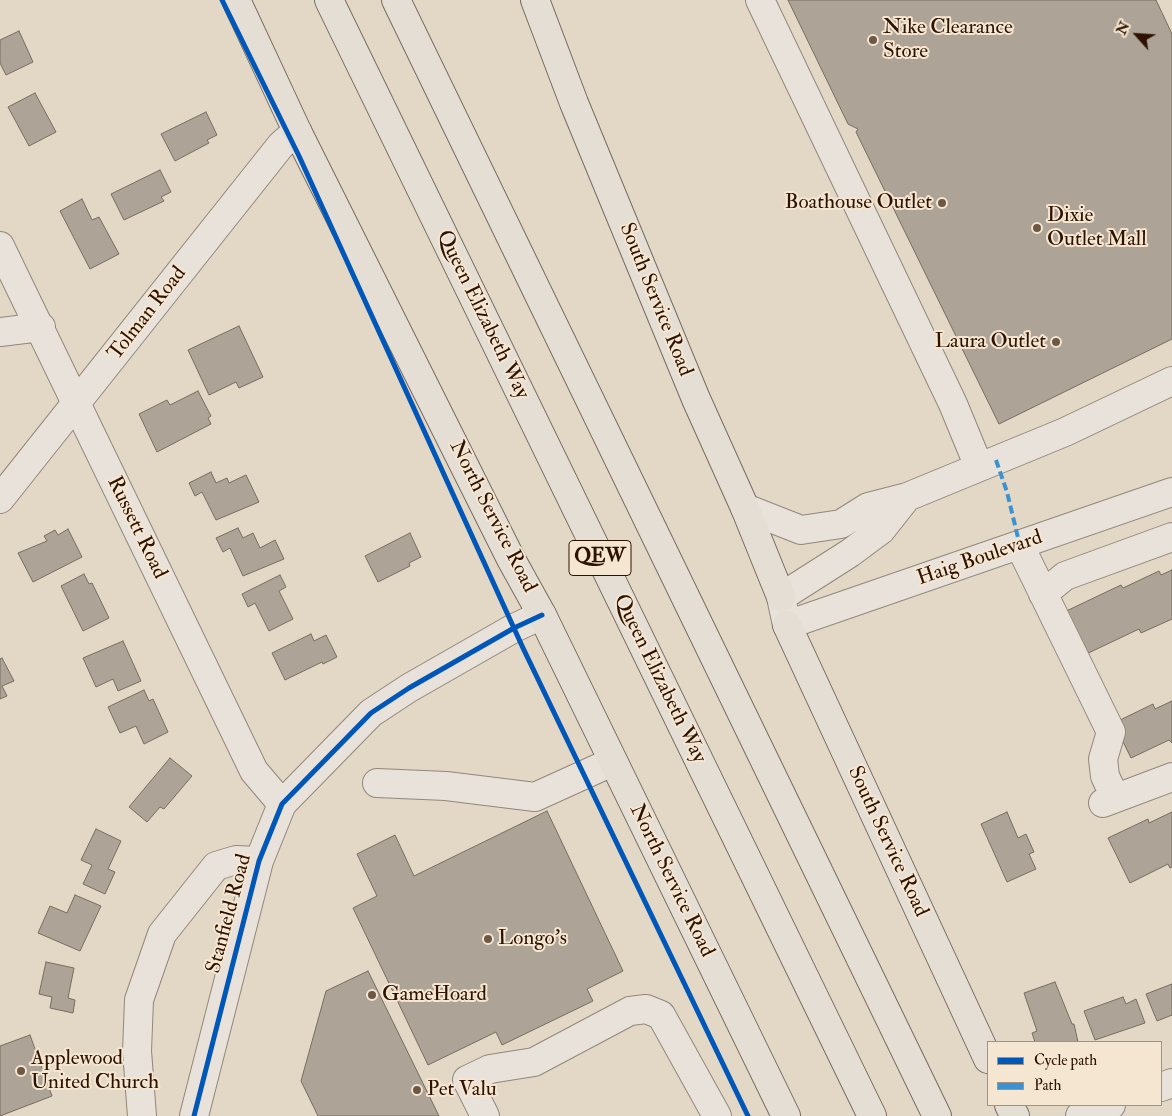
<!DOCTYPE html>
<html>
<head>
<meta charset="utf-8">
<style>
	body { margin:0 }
	#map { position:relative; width:1172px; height:1116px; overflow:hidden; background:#e3d7c6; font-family:"IM FELL Double Pica",serif }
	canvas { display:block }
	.legend { position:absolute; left:987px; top:1041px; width:175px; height:65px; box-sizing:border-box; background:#f5e6d2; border:1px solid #a5917e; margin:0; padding:6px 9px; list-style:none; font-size:15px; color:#2e1200 }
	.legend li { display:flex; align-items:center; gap:10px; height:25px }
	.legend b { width:25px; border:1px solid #a5917e }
	.north { position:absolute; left:1112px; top:10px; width:50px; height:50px; -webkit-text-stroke:4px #f5e6d2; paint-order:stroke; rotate:296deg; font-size:14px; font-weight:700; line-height:20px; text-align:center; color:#2e1200 }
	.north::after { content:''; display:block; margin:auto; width:18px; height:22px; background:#2e1200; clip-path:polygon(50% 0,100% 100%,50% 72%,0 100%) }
</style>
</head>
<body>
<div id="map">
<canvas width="1172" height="1116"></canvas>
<ul class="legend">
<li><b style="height:6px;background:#0057b8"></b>Cycle path</li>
<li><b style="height:6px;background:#3c92d0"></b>Path</li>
</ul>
<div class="north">N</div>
</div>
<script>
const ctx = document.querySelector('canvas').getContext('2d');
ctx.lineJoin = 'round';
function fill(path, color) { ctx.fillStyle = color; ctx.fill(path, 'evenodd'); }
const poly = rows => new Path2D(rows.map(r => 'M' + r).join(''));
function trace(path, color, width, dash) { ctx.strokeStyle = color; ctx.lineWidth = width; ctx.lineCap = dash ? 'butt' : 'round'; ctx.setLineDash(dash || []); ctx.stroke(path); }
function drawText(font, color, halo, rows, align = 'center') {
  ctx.font = font + ' "IM FELL Double Pica",serif'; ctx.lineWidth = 4; ctx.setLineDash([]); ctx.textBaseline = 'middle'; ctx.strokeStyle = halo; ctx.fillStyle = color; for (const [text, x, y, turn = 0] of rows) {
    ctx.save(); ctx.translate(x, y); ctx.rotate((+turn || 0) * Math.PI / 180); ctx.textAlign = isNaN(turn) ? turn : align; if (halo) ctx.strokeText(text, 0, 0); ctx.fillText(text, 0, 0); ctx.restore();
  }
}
const building = poly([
	[788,0,1156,0,1172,34,1172,339,999,424,856,132,858,129,848,124,788,0],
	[19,31,33,62,6,75,0,63,0,40,19,31],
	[35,93,56,132,29,146,8,107,35,93],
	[206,112,217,135,207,140,209,143,175,161,161,134,206,112],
	[160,170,171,192,161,197,164,201,124,220,111,194,160,170],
	[82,199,92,220,99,217,119,254,90,269,60,211,82,199],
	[239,326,263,377,239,388,236,382,209,395,188,350,239,326],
	[198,391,211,416,208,418,211,424,157,452,139,414,167,400,170,405,198,391],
	[211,472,216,483,227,478,229,483,246,475,259,502,216,520,202,492,195,496,189,483,211,472],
	[238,528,243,538,253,533,260,548,275,540,284,559,243,576,230,548,223,552,216,538,238,528],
	[68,529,82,557,33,582,18,553,47,541,44,536,55,530,58,535,68,529],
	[410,533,421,557,409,563,410,566,378,582,365,556,410,533],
	[1172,570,1172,619,1141,633,1139,629,1080,657,1060,614,1121,585,1123,588,1159,571,1161,575,1172,570],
	[84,574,89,584,92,583,109,618,83,631,61,586,84,574],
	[280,575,286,587,279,591,293,619,269,631,255,603,248,607,242,594,280,575],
	[311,634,314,641,326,635,337,657,323,664,322,662,285,680,272,653,311,634],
	[123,641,141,681,118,691,113,679,96,687,83,658,123,641],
	[2,658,14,681,2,686,7,696,0,699,0,659,2,658],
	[144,690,149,701,153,699,168,732,144,744,136,726,120,733,108,707,144,690],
	[1172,701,1172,743,1169,740,1131,758,1114,723,1153,704,1155,709,1172,701],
	[170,758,192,776,164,809,160,807,147,822,129,807,170,758],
	[547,811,623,971,587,989,593,1001,502,1045,496,1032,428,1065,353,908,377,896,357,854,395,835,414,876,547,811],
	[1007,812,1018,838,1026,834,1034,852,1029,854,1036,869,1007,882,981,824,1007,812],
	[1172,812,1172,867,1170,868,1168,864,1130,883,1108,838,1148,819,1149,823,1172,812],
	[96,829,121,841,108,869,115,872,105,894,83,884,92,865,81,860,96,829],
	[75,895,101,906,80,951,38,933,50,906,67,913,75,895],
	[46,962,74,968,68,998,75,1000,73,1013,50,1008,52,997,39,994,46,962],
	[368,971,439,1116,318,1116,301,1081,326,991,368,971],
	[1055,982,1072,1024,1074,1024,1078,1042,1035,1042,1032,1033,1037,1031,1024,993,1055,982],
	[1172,984,1172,1015,1157,1021,1146,994,1172,984],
	[1123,997,1126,1004,1136,999,1145,1023,1095,1040,1084,1011,1123,997],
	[30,1035,52,1096,0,1116,0,1046,30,1035]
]);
fill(building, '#aea397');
trace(building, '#776c61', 1);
const minor = poly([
	[760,0,953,404,979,467],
	[0,246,254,771,282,804],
	[0,332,41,327],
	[0,499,281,145,297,131],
	[745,508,801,530,841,524,868,507,907,497,1065,432,1172,381],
	[1020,546,1111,732,1103,759,1105,776,1115,798],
	[1043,594,1065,576,1172,537],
	[781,597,787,625,1172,492],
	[781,597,850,553,881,530,907,497],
	[377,783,446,786,535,797,612,762],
	[1103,803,1172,777],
	[1161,1087,1172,1083],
	[142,1116,137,1051,139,1000,162,934,216,866,236,860,259,861],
	[194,1116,259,861,282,804,371,713,409,688,514,628,542,615],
	[485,1116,467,1080,490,1069,534,1062,630,1011,646,1009,661,1015,717,1116],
	[1080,1116,1111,1105]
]);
const major = poly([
	[236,0,297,131,511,559,542,615,786,1116],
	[535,0,574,103,696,399,745,508,781,597],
	[787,625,988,1059],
	[1009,1105,1015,1116]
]);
const highway = poly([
	[329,0,872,1116],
	[396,0,937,1116]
]);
trace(minor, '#91877b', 30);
trace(major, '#776c61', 30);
trace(highway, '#776c61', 30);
trace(minor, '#e9e2da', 28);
trace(major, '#e5ded4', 28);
trace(highway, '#e5ded4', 28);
trace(poly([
	[996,460,1007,492,1020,546]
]), '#3c92d0', 4, [8, 4]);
trace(poly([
	[222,0,299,156,523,648,748,1116],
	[194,1116,259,861,282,804,371,713,409,688,514,628,542,615]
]), '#0057b8', 5);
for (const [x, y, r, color] of [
	[873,40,5,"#6d5745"],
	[942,203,5,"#6d5745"],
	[1037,228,5,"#6d5745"],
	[1056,342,5,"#6d5745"],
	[488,939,5,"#6d5745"],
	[372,995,5,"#6d5745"],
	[21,1071,5,"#6d5745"],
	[417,1090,5,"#6d5745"]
]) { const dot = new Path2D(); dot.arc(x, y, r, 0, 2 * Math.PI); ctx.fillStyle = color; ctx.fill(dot); trace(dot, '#f5e6d2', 2); }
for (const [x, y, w] of [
	[600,558,62]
]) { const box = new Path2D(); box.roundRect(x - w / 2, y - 17.5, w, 35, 4); ctx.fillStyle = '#f5e6d2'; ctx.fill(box); trace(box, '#2e1200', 1); }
drawText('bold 20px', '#2e1200', null, [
	["QEW",600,558]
]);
drawText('21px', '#2e1200', '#f5e6d2', [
	["Nike Clearance",883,28],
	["Store",883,52],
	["Boathouse Outlet",932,203,"right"],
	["Dixie",1047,216],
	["Outlet Mall",1047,240],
	["Laura Outlet",1046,342,"right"],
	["Longo's",498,939],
	["GameHoard",382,995],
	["Applewood",31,1059],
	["United Church",31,1083],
	["Pet Valu",427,1090]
], 'left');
drawText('21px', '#2e1200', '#f5e6d2', [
	["South Service Road",655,300,68],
	["Tolman Road",148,314,-52],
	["Queen Elizabeth Way",482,315,64],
	["North Service Road",492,517,63],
	["Russett Road",136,528,64],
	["Haig Boulevard",980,559,-19],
	["Queen Elizabeth Way",659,679,64],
	["South Service Road",887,842,65],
	["North Service Road",671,881,64],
	["Stanfield Road",230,914,-75]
]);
</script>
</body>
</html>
